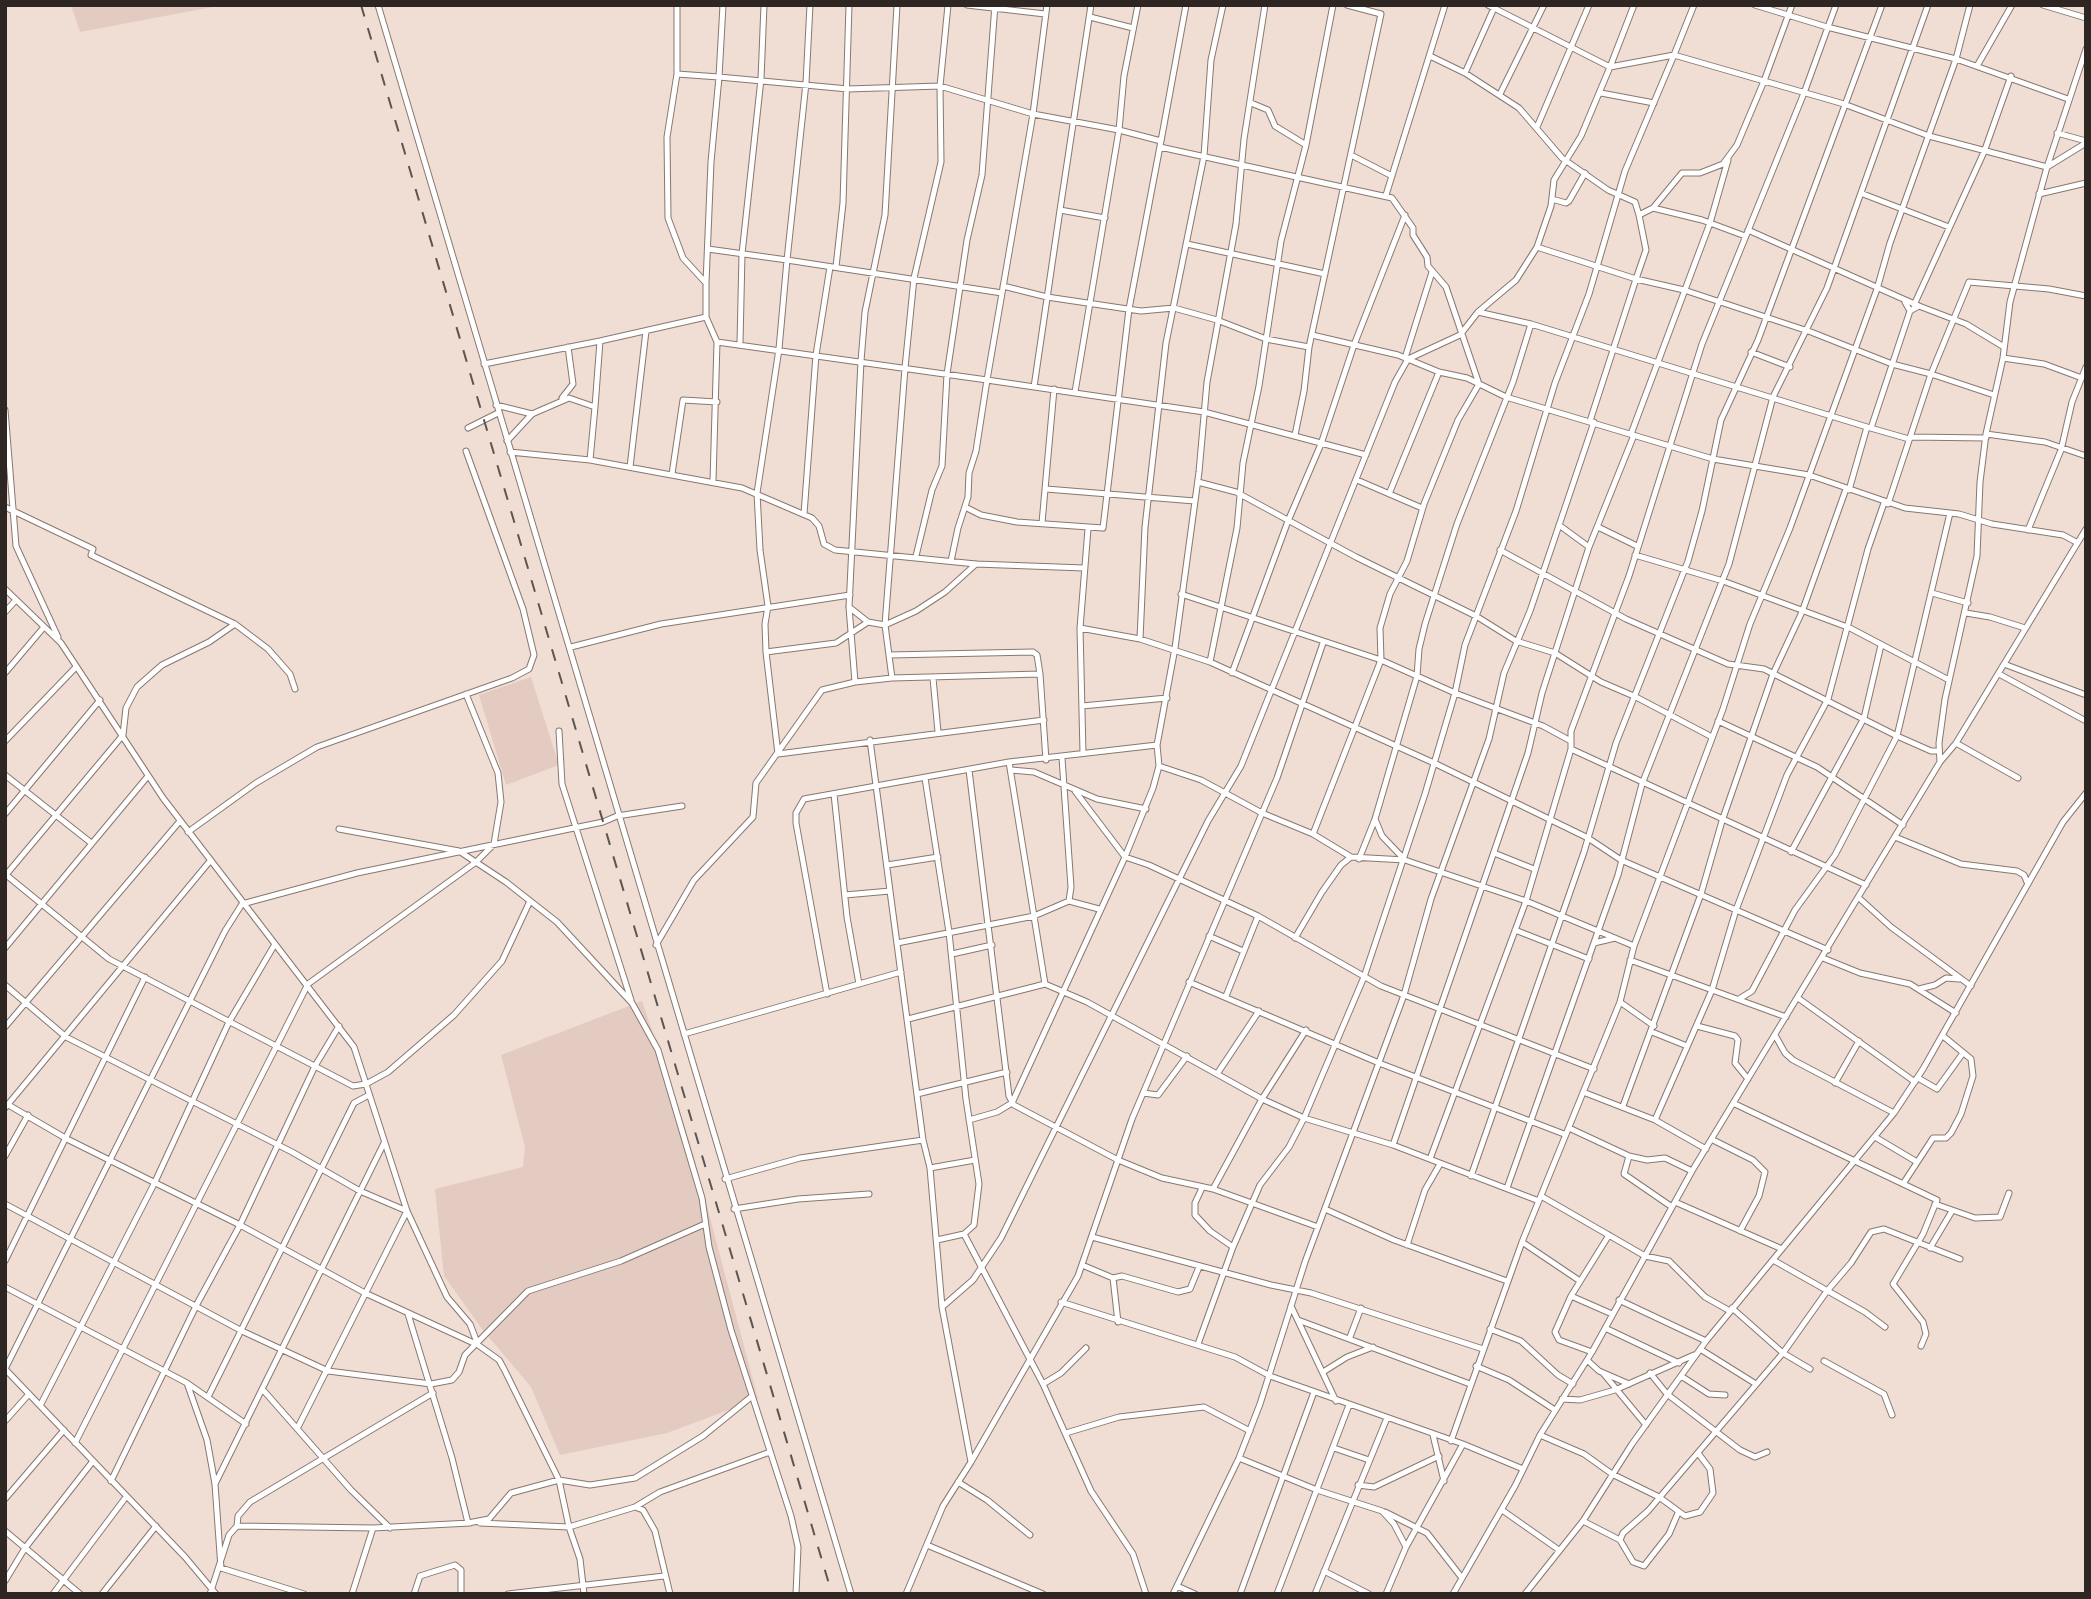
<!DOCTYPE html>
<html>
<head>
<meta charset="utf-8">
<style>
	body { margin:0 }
	#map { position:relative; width:2091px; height:1599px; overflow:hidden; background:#f0ddd4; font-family:"PT Sans",sans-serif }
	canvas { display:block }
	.frame { position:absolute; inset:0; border:7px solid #2d2623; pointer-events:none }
</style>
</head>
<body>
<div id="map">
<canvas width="2091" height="1599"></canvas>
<div class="frame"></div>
</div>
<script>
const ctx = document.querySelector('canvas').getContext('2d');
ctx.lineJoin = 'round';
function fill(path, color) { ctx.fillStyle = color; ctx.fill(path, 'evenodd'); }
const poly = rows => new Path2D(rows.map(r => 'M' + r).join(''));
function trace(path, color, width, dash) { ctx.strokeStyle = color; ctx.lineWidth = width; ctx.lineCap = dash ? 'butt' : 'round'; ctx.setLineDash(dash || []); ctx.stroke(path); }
fill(poly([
	[71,5,223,5,80,32],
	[531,677,559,765,506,785,479,695],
	[642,1001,690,1142,758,1399,667,1433,560,1455,531,1387,482,1329,444,1276,435,1189,523,1167,525,1147,501,1055]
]), '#e3cbc2');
const minor = poly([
	[378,5,851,1594],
	[677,5,677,74,667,137,668,218,683,258,706,283,706,317,717,342,713,481],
	[723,5,719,77,848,89,940,86,1033,114,1119,130,1124,76,1138,5],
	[967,5,1045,14],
	[1694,5,1674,55,1764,81,1792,5],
	[1755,5,1827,27,1956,59,2068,99],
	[2043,5,2086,18],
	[1090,17,1133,28],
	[1430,56,1465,73,1519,108,1562,158,1608,190,1635,202,1639,215],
	[1977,66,2012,5],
	[1610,67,1634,5],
	[1465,73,1494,8,1488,5],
	[677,74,719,77,711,162,706,283],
	[1601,93,1654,103],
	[1500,94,1544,5],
	[1251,103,1268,110,1275,126,1306,145],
	[1537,127,1589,5],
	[2057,133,2086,141],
	[1161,141,1186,5],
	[1160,147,1392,198,1413,228,1413,235,1427,257,1428,266,1446,287,1479,384,1458,420,1424,504,1407,561,1390,594,1380,628,1381,660,1313,834],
	[1353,156,1392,176],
	[1863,194,1949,227],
	[2039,194,2086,183],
	[1386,195,1445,5],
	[1552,199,1566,203,1569,201,1585,173],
	[1653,208,1702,220,1745,236],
	[1060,210,1091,5],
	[1748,230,1919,306],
	[1187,244,1325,274],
	[1537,247,1636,279,1646,250,1639,215,1653,208,1682,173,1700,173,1723,164,1737,145,1764,81,1844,104,1929,136,2047,167,2086,143],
	[708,249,787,260,806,83,810,5],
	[836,267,843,203,849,5],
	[1003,286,1047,297,1141,311,1174,308,1217,320,1266,339,1309,347],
	[1914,305,1984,152,2011,76],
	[1910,311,1919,306,1966,324,2004,347],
	[1531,324,1867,427],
	[1312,335,1398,355,1439,372,1467,378,1506,397,1713,459,1809,475,1905,508,1959,514,1992,524,2063,535,2076,542],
	[717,342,987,380,1033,114,1047,5],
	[740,343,742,254,761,79,764,5],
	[1751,352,1790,367],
	[1405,358,1432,272],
	[2003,358,2044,364,2082,378],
	[484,364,600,341],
	[1034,387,1060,210,1105,218],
	[562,398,573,384,568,347],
	[496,405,532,414,569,398,595,407,590,460],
	[595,407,600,341,706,317],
	[5,410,16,546,58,637],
	[1590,421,1636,279,1684,290,1811,332,1892,364,1931,374,1969,282,2049,289,2086,296],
	[468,428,498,413],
	[1871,428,1910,311,1905,302],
	[1631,434,1710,223,1728,160],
	[1986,434,2045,442,2086,456],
	[1295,435,1304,391,1309,347,1381,14,1347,5],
	[1910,437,1986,438],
	[507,441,532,414],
	[510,452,590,460,742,488,812,518,819,526,824,544,835,550,976,564,1084,568],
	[630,467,646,331],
	[672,474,683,400,717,402],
	[1357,480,1422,508],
	[1198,482,1236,492,1356,557,1476,616,1516,641,1555,653,1601,682,1636,697,1712,737],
	[1046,489,1195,501],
	[1849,490,1867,427,1909,439],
	[1389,494,1439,372],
	[1888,504,1931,374,1994,395],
	[5,507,93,549,91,555,235,624,268,649,290,674,295,689],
	[965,507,981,515,1017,522,1103,528,1129,309,1161,141,1119,130,1075,392],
	[804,514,816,355,830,267],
	[1042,523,1054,389],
	[1559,525,1589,547],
	[1598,527,1637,546],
	[2028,530,2061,450,2072,402,2086,367],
	[1500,550,1626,619,1728,664,1764,669,1897,736,1931,751,1939,751],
	[1635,555,1723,581,1850,628,1949,680],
	[916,556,932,490,942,466,947,374,967,240,982,175,995,5],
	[951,561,958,528,968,497,969,473,976,451,987,380,1204,412,1366,455],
	[5,589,61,643,163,798,354,1047,407,1211,447,1297,470,1324,478,1345,499,1360,504,1369,559,1480,569,1527,580,1559,584,1594],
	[1932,593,1968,603],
	[1181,594,1381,660,1455,693,1543,726,1569,740],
	[849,607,868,622,885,625,916,611,945,592,976,564],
	[5,612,16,600],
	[1966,613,1990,617,2025,628],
	[1080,628,1140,639,1210,662,1434,763,1588,838,1621,860,1828,950],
	[1140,639,1145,527,1166,343,1204,156,1211,60,1223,5],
	[571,647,661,624,850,595],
	[766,652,836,643,868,622],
	[889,655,1033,652,1037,655,1040,674],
	[1210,662,1237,528,1243,463,1259,386,1281,241,1306,145,1333,5],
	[2004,664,2086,695],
	[5,673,44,627],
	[1232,673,1288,521,1321,444,1354,345,1405,215],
	[1999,674,2086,721],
	[892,678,885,625,905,368,914,278,941,162,940,86,948,5],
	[933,678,938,732],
	[855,682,849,607,861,361,865,312,885,215,897,5],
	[1082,706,1167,698],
	[1718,721,1817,767,1903,825],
	[559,731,562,784,631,1000],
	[870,740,923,1140,930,1168,942,1307,971,1462,943,1506,906,1594],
	[5,741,76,667],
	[1956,743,2018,778],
	[1571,749,1866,885],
	[1083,753,1080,628,1088,529],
	[778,754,766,652,765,624,768,606,760,550,757,493,779,349,787,260,1002,293],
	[778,754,1044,720],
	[1062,758,1071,887,1069,901],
	[1009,762,1045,984],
	[1940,762,1956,743,2086,529],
	[1159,766,1201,780,1262,813,1313,834,1351,857],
	[969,770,1009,1096,1014,1105,1118,1160,1162,1178,1213,1189,1318,1227],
	[1011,770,1034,772,1097,799,1146,809],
	[5,775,90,842],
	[925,778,949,932,966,1099,979,1184,974,1225,964,1234,937,1240],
	[1075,791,1125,857,1149,865,1258,916,1381,986,1594,1069],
	[834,794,847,917,859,984],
	[5,814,100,700],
	[1375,819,1382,836,1405,860,1526,901,1634,946],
	[339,829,459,851,506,882,557,922,632,1003,658,1050,702,1198,709,1247,731,1330,791,1516,798,1547,796,1594],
	[188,832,256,783,317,747,512,678,529,669,534,655,523,609,466,451],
	[1895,837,1961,864,2017,871,2024,875,2027,882],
	[1791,852,1864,718,1881,645],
	[1494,853,1534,869],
	[1359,859,1375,819,1417,676,1419,649,1425,624,1457,524,1513,382,1531,324,1478,312],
	[887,865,938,857],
	[5,874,109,959,353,1086,366,1084,388,1072,454,1015,502,961,530,901],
	[5,876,123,735,126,708,137,687,162,665,209,642,235,624],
	[845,895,890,891],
	[1859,898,1891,927,1971,986],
	[1515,930,1589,959],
	[1209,936,1243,951],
	[1295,938,1322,892,1341,865,1351,857,1405,860],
	[897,943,1034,916,1069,901,1099,909],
	[1594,943,1615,938],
	[656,945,694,880,753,817,756,783,822,690,855,682,892,678,1040,674,1046,760],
	[5,948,148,776],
	[952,954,992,945],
	[1823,958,1860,973,1910,984,1956,1013],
	[1630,960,1786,1017],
	[1189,982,1379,1063,1564,1134],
	[5,985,66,1037,292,1152,360,1191,407,1211,298,1427],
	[1919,989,1935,985,1946,978,1959,979],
	[827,994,796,823,796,813,804,799,1009,762,1157,745],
	[1226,996,1258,916],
	[1798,998,1915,1082],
	[1739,999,1752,991,1795,910,1835,855,1897,736,1950,513],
	[1620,1002,1654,1026],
	[908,1019,1045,984,1087,1002,1262,1099,1304,1118,1393,1145,1539,1201],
	[1697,1026,1735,1036,1738,1040,1735,1063,1748,1079],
	[5,1027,180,821],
	[1652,1032,1687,1046],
	[684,1034,901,972],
	[1775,1035,1785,1053,1793,1060,1894,1113],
	[1217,1074,1259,1011],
	[1918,1078,1937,1089,1963,1053],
	[1835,1083,1859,1041],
	[1583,1092,1655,1120,1706,1149],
	[1143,1093,1158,1095,1187,1056],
	[917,1094,1007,1072],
	[5,1103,67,1139,240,1225,365,1293,478,1345],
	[1735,1104,1937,1200,1923,1234,1893,1284,1923,1322,1926,1334,1921,1346],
	[1623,1106,1701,894,1722,821,1773,674,1802,612,1846,489],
	[5,1108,210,861],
	[969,1120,997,1112,1012,1103,1125,857,1153,788,1159,766,1157,745,1175,648,1199,472,1207,382,1236,224,1244,139,1265,5],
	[1655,1120,1712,990,1736,910,1787,775,1828,699,1868,549,1884,503],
	[1569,1128,1629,1156,1647,1160,1665,1158,1692,1171],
	[1875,1137,1917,1162],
	[1713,1140,1753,1160,1765,1172,1759,1196,1740,1231],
	[1393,1145,1528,753,1542,693,1589,547,1634,435],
	[5,1156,28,1115],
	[1629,1156,1624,1174,1672,1207],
	[1430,1159,1526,901,1571,749,1571,731,1629,576,1702,344,1804,93,1836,5],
	[930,1168,975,1160],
	[1471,1176,1584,852,1616,743,1688,561,1702,511,1721,420,1758,340,1882,5],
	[725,1179,800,1158,923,1140],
	[1903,1184,1933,1138,1946,1138,1951,1133,1961,1114,1973,1076,1971,1059,1943,1036],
	[1202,1188,1195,1203,1195,1215,1210,1231,1233,1247],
	[1507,1188,1618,875,1642,784,1729,564,1773,397,1827,288,1928,5],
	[1213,1189,1262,1099,1306,1030],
	[1541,1196,1645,1256,1669,1261,1705,1297,1730,1311],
	[1675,1202,1782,1249],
	[5,1204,242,1331,328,1371,431,1384,452,1380,459,1372,465,1355,528,1291,621,1261,705,1224],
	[1935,1204,1975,1218,2000,1217,2009,1193],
	[734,1209,798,1199,869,1194],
	[1325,1209,1394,1240,1507,1281],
	[964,1234,1043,1384,1091,1491,1133,1554,1146,1594],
	[1092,1237,1271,1285,1311,1293,1483,1349],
	[1522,1242,1580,1281],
	[1407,1245,1425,1190,1440,1164],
	[1930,1248,1952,1211],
	[1773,1260,1865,1312,1885,1327],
	[5,1261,145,977],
	[1082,1265,1113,1278,1122,1276,1178,1292,1190,1289,1199,1267],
	[1113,1278,1118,1322],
	[5,1287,187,1383,246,1424],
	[1571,1296,1612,1314],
	[1619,1300,1706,1341],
	[1061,1302,1235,1357,1270,1376,1463,1444,1523,1469],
	[1291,1306,1336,1401],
	[942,1307,973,1280,1001,1238,1208,821,1241,766,1395,382,1408,359,1460,335,1478,312,1516,280,1537,247,1551,206,1554,180,1581,136,1610,67,1494,8,1495,5],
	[1732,1308,1783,1353,1810,1369],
	[408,1314,452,1458,468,1523,489,1519,511,1493,559,1480,590,1485,635,1478,703,1436,751,1397],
	[1298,1320,1470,1384],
	[1605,1328,1679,1363],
	[1490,1329,1521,1341,1558,1375,1573,1384],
	[1350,1337,1361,1308],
	[1198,1344,1233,1247,1260,1185,1289,1147,1304,1118,1364,977,1425,794,1455,693,1465,645,1516,511,1555,383,1589,294,1625,171,1674,55,1610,67],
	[1700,1349,1756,1384],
	[1592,1352,1559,1340,1555,1332,1571,1296,1609,1235],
	[1587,1360,1599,1371,1629,1384],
	[1824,1361,1884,1394,1892,1415],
	[1476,1366,1509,1380,1555,1410],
	[1323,1372,1347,1357,1373,1347],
	[1603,1373,1646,1425],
	[1650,1373,1667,1394,1740,1450,1755,1457,1767,1452],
	[1681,1376,1709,1394,1725,1395],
	[187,1383,207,1440,215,1484,221,1568,304,1594],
	[1043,1384,1061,1373,1086,1348],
	[264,1391,351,1490,390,1528],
	[208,1397,354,1103,369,1095],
	[1562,1399,1580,1400,1615,1390,1694,1355],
	[41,1404,154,1184,229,1022,275,944],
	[5,1421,29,1394],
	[1066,1433,1119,1417,1204,1407,1250,1431],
	[1433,1435,1444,1481],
	[1540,1435,1584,1454,1612,1474,1659,1497,1685,1516,1700,1512,1713,1493,1710,1469,1698,1453],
	[1451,1441,1522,1242,1620,1002,1634,946,1723,709,1750,624,1790,528,1877,289,1890,243,1956,59,1970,5],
	[75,1443,308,984,476,862,494,844,501,802,498,773,466,694],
	[1334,1448,1369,1460],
	[1239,1458,1317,1490,1382,1511,1394,1524,1406,1547,1386,1594],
	[971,1462,1078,1276,1132,1119,1277,778,1323,643],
	[111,1481,197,1304,240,1225,315,1066,339,1026],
	[958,1482,987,1500,1030,1535],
	[215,1484,384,1143],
	[1358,1485,1374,1487,1439,1456],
	[5,1499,64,1430],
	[635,1507,660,1492,770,1452],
	[1502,1510,1559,1550],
	[1385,1512,1427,1533,1462,1578],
	[1583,1521,1620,1540,1633,1562,1644,1566,1669,1534,1678,1513],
	[480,1523,569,1527,635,1507,643,1510,655,1531,670,1594],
	[237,1526,373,1528,470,1523],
	[5,1531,80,1594],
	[1620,1540,1623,1533,1648,1511,1783,1353,1827,1291,1851,1263,1871,1232,1884,1229,1960,1259],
	[927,1545,1043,1594],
	[1406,1547,1463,1444],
	[1324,1571,1369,1594],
	[5,1581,25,1548,93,1461],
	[1177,1586,1195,1594],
	[53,1594,126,1497],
	[102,1594,156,1526],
	[210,1594,229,1535,237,1526,238,1516,250,1502,433,1393],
	[216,1594,185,1557,5,1369,225,931,242,904,357,873,603,822,617,816,682,806],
	[352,1594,373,1528],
	[414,1594,420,1576,455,1565,461,1570,461,1594],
	[508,1594,664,1576],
	[1173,1594,1239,1458,1260,1404,1305,1262,1404,995,1431,899,1489,739,1504,673,1530,611,1594,422],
	[1240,1594,1314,1392],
	[1277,1594,1349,1405],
	[1315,1594,1387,1418],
	[1453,1594,1515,1486,1540,1435,1592,1352,1692,1171,1940,762,1939,743,1945,699,1977,556,1980,482,1986,434,2003,358,2010,302,2047,167,2086,49],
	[1525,1594,1583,1521,1632,1444,1706,1341,1894,1113,1923,1069,2063,822,2086,793]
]);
trace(minor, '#897870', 7);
trace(minor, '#fff', 5);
trace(poly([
	[361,5,832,1594]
]), '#5e5450', 2, [12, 12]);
</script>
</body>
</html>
